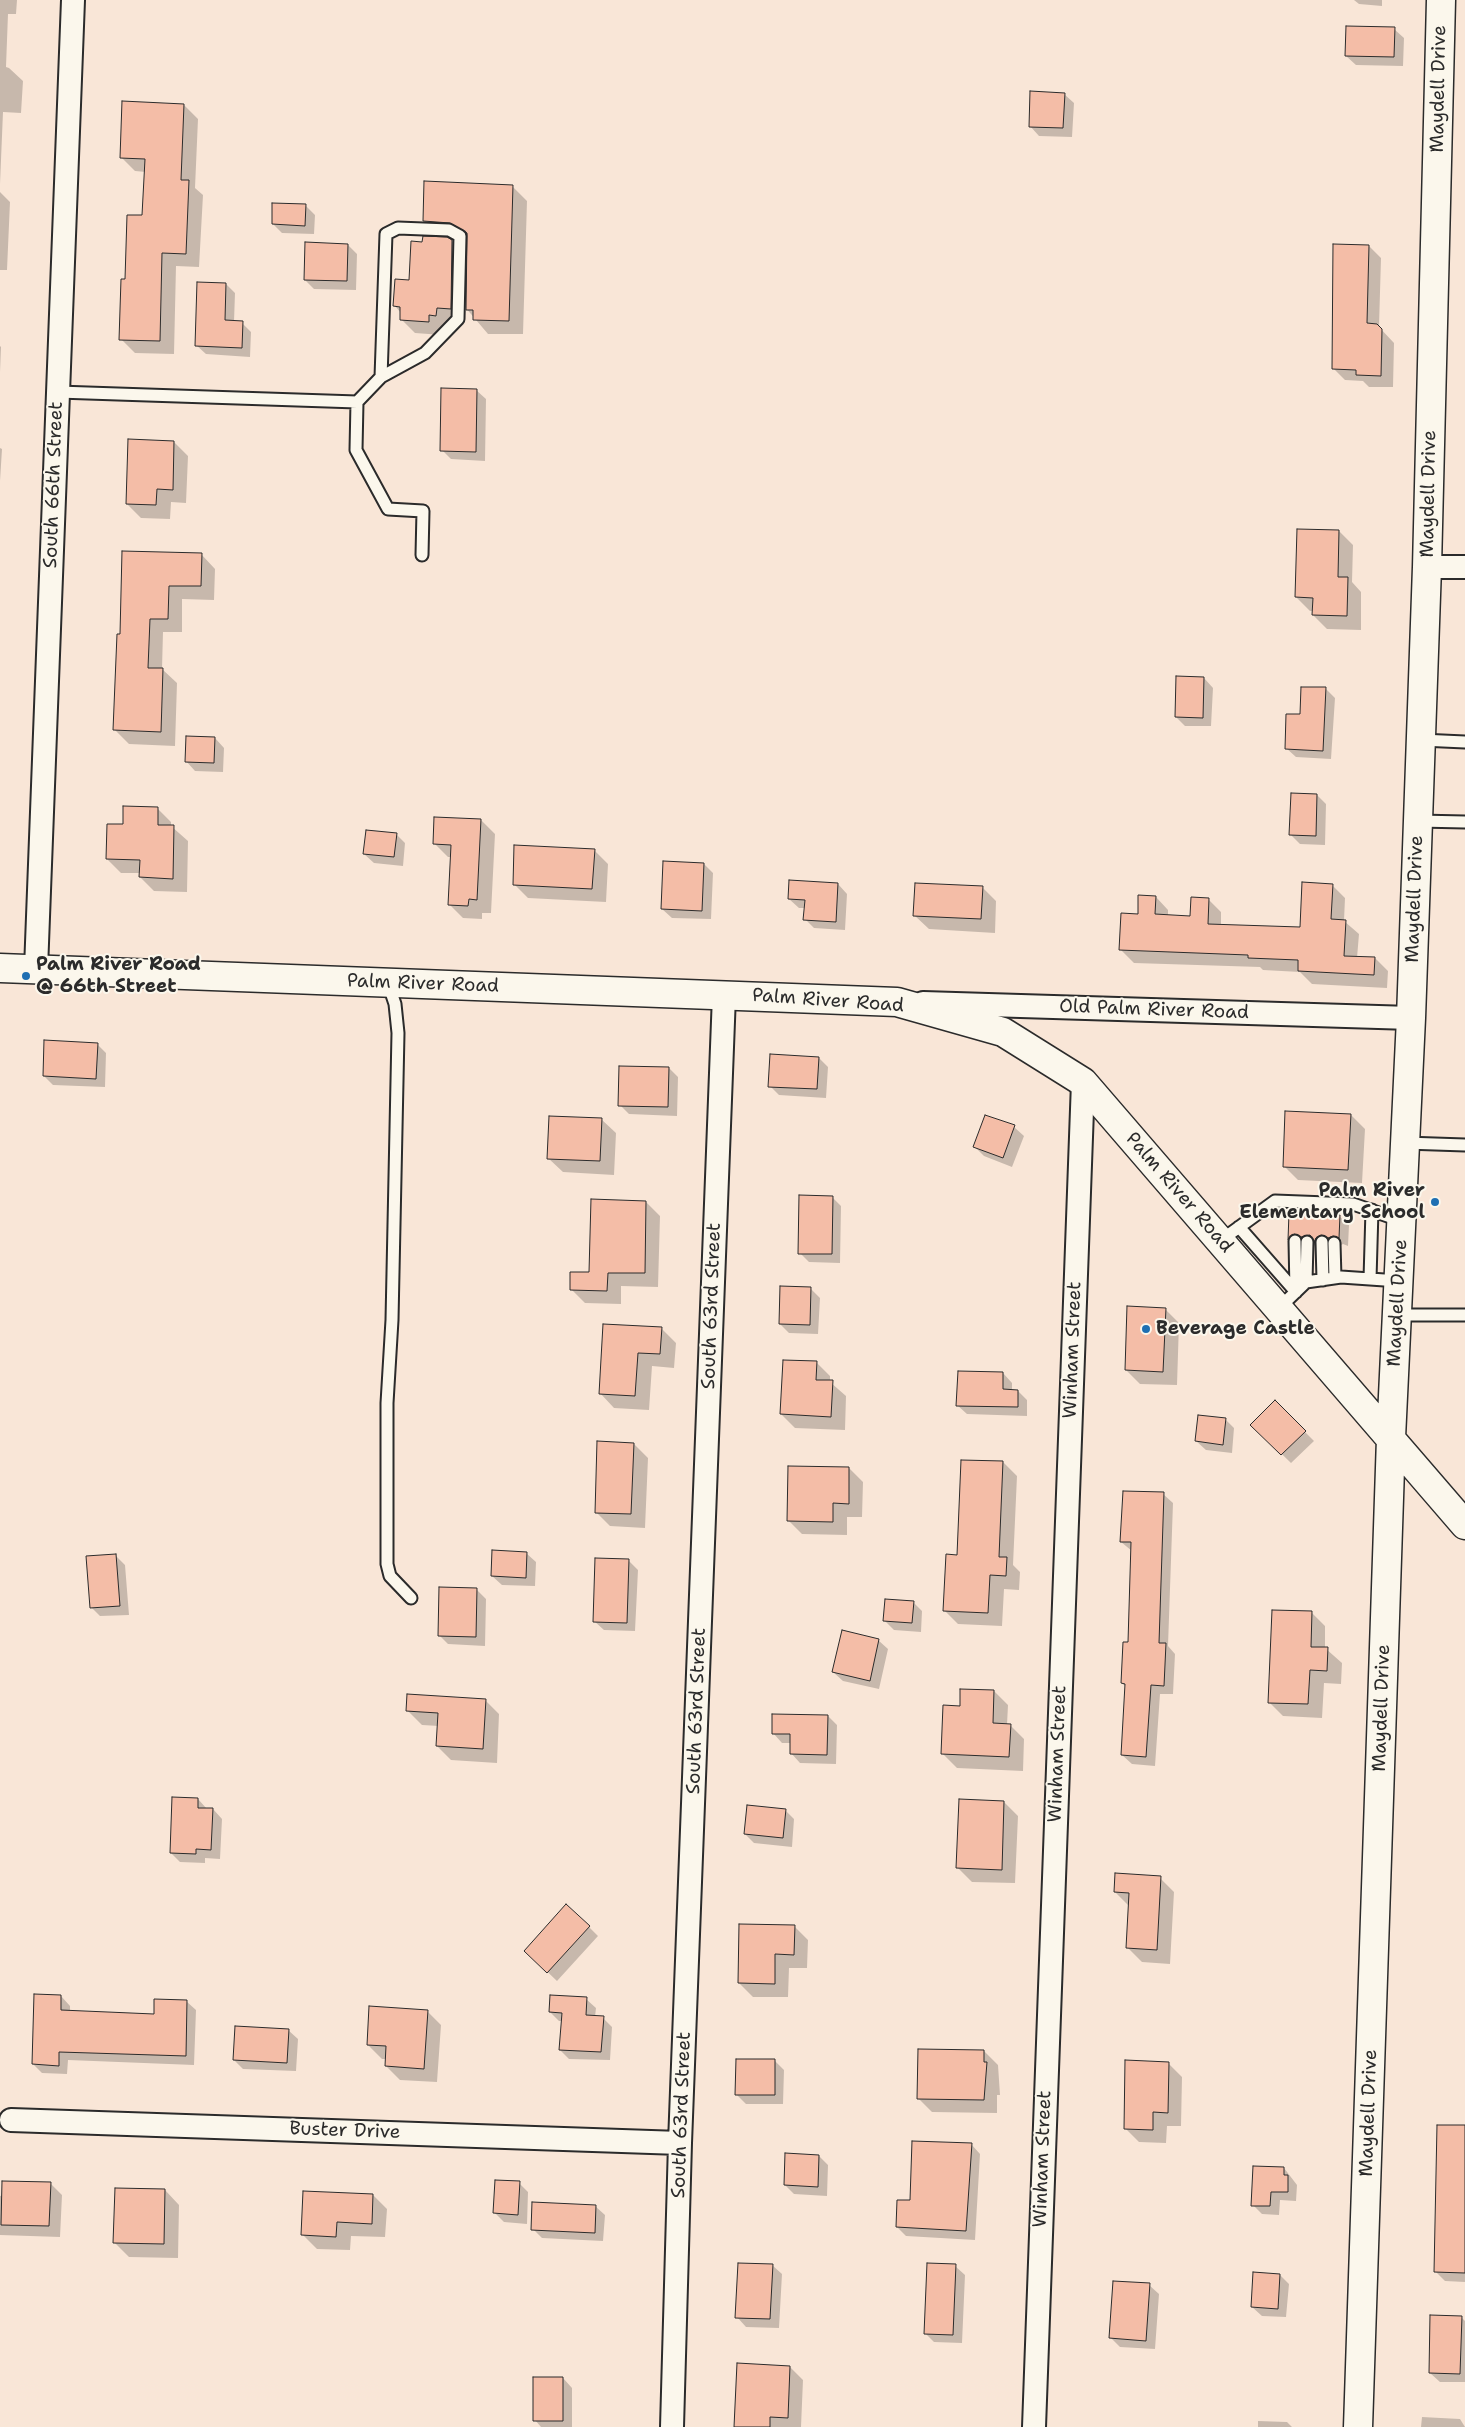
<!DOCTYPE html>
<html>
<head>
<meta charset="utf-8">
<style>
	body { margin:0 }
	canvas { display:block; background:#f9e6d7 }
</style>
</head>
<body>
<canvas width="1465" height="2427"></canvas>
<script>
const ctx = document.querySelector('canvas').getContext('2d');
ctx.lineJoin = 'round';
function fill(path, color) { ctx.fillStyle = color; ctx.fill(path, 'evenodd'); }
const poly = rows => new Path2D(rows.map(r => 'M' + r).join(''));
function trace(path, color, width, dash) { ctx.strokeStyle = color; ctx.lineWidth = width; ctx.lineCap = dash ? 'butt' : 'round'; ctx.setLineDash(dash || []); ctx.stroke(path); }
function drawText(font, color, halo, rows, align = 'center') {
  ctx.font = font + ' "Shantell Sans",sans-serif'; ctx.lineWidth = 4; ctx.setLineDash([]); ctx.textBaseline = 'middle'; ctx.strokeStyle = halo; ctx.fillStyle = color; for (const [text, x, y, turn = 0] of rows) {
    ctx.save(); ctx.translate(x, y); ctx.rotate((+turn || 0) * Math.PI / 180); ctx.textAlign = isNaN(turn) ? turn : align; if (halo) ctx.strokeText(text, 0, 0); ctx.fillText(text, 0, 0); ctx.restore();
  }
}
fill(poly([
	[0,0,17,0,16,14,8,14,6,67,9,68,23,81,21,113,3,112,0,184],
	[1354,0,1382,0,1382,6,1359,4],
	[1394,29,1404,38,1403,66,1356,65,1346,56],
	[1064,94,1074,103,1072,137,1039,136,1030,126],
	[184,105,198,119,195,188,203,195,199,267,176,266,174,354,135,353,121,339,126,280,143,217,146,172,135,171,121,157],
	[513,187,527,201,523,334,488,334,465,307,464,322,451,321,442,335,415,333,401,319,401,313,395,306,410,281,452,241,468,257,468,238,438,235,424,221],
	[0,192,10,202,7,270,0,270],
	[306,206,315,215,314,234,282,233,273,224],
	[348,245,357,254,356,290,314,289,305,280],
	[1369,246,1381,258,1379,327,1394,343,1393,387,1369,387,1363,381,1345,380,1333,368],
	[226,284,235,293,234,322,242,323,251,332,250,357,206,354,196,345],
	[0,346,1,347,0,372],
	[476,390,486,399,485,461,451,459,442,450],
	[174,442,188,456,186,503,171,502,170,519,141,518,127,504],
	[0,448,2,449,0,481],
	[1339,531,1353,545,1352,582,1361,592,1361,630,1327,629,1313,615,1313,611,1310,611,1296,597],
	[123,553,201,554,215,569,214,600,182,599,182,632,163,632,162,669,177,683,175,746,129,744,115,730,121,636],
	[1204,678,1213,688,1211,726,1185,726,1176,717],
	[1326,689,1335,698,1331,759,1296,757,1286,748],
	[215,738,224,748,223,772,195,771,186,761],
	[1317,795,1326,804,1325,845,1300,844,1291,835],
	[157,808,171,822,171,826,188,841,187,892,154,891,140,877,141,873,121,873,107,859,125,825],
	[481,820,495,834,491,913,482,913,482,919,463,918,449,904,451,857,448,857,434,843],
	[396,834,405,843,403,866,374,863,364,854],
	[594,850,608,864,606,902,528,898,514,884],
	[704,864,713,873,711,919,672,918,662,909],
	[838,884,847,894,845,930,814,928,805,919,805,908,799,908,789,899],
	[1332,885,1345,898,1344,921,1359,934,1357,958,1375,958,1388,971,1387,988,1312,984,1300,972,1263,970,1260,967,1134,963,1121,950,1139,915,1156,897,1168,910,1168,916,1192,917,1208,899,1221,912,1221,926,1301,928],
	[982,887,996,901,995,933,929,929,914,915],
	[97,1044,106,1053,105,1087,53,1085,44,1076],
	[819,1058,828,1067,826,1098,779,1095,770,1086],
	[669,1068,678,1077,677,1116,629,1114,620,1105],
	[1351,1115,1365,1129,1362,1183,1298,1180,1284,1166],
	[601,1119,616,1133,614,1175,563,1172,548,1158],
	[1014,1127,1024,1136,1012,1167,984,1156,975,1147],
	[832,1197,841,1206,840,1263,809,1262,800,1253],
	[646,1202,660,1216,658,1287,621,1286,621,1304,585,1303,571,1289,590,1274],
	[1290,1214,1339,1216,1349,1225,1348,1246,1343,1244,1338,1247,1331,1243,1325,1247,1319,1244,1312,1246,1304,1242,1298,1249,1289,1240],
	[810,1288,820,1298,818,1334,789,1333,780,1324],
	[1165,1309,1179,1323,1177,1385,1140,1384,1126,1370],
	[605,1325,662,1329,676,1343,674,1368,652,1366,649,1410,614,1408,600,1393],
	[816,1362,830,1376,830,1382,846,1396,845,1430,795,1428,781,1414],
	[1003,1373,1012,1383,1012,1391,1018,1391,1027,1400,1027,1416,967,1414,957,1405],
	[1275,1402,1314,1441,1291,1463,1252,1425],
	[1225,1419,1234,1428,1232,1453,1206,1450,1196,1441],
	[634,1444,648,1458,645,1528,610,1526,596,1512],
	[1003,1462,1017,1476,1013,1565,1020,1572,1019,1590,1004,1589,1002,1626,958,1624,944,1610,958,1556],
	[849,1468,863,1482,862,1517,847,1517,847,1535,802,1534,788,1520],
	[1163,1494,1173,1503,1168,1646,1175,1654,1173,1694,1160,1694,1155,1766,1132,1764,1122,1755,1126,1687,1122,1683,1130,1643,1132,1551,1121,1542],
	[526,1553,536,1562,535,1586,502,1585,492,1576],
	[115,1555,125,1565,129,1615,100,1616,91,1607],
	[629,1561,638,1570,635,1631,604,1630,594,1621],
	[477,1590,486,1599,485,1646,448,1644,439,1635],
	[913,1602,922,1611,921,1632,894,1630,885,1621],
	[1311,1612,1325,1626,1325,1648,1342,1663,1341,1684,1324,1683,1322,1718,1283,1716,1269,1702],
	[878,1640,888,1649,879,1689,843,1681,833,1672],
	[994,1691,1008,1705,1007,1725,1010,1725,1024,1739,1023,1771,957,1768,943,1754,961,1707],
	[485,1700,499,1714,497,1763,451,1760,437,1746,439,1726,422,1725,408,1711],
	[828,1716,837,1725,836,1764,800,1763,791,1753,791,1743,782,1743,773,1733],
	[198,1799,207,1809,213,1809,222,1819,220,1859,205,1858,205,1863,180,1862,171,1853],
	[1004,1802,1018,1816,1015,1883,972,1882,958,1868],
	[785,1810,794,1819,792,1847,754,1843,745,1834],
	[1160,1878,1174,1892,1170,1964,1142,1962,1128,1948,1129,1906,1115,1892],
	[794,1926,808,1940,807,1968,789,1968,788,1997,753,1997,739,1983],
	[589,1927,598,1936,557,1981,535,1960],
	[61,1996,70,2006,70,2012,155,2015,186,2001,196,2010,194,2065,68,2060,67,2074,42,2073,33,2064],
	[586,1999,596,2008,595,2017,603,2018,612,2027,610,2060,569,2059,560,2050,563,2021,559,2021,550,2012],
	[427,2011,441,2025,437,2082,400,2080,386,2066,386,2059,382,2059,368,2045],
	[288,2030,298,2039,296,2071,243,2069,234,2060],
	[984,2051,998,2065,1000,2095,997,2095,997,2113,932,2112,918,2098],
	[775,2061,784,2070,783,2104,746,2104,736,2094],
	[1168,2063,1182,2077,1181,2126,1167,2126,1166,2143,1139,2142,1125,2128],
	[1465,2126,1465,2282,1445,2281,1436,2272],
	[971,2144,980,2154,975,2240,906,2236,897,2227],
	[819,2156,828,2165,827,2196,794,2194,785,2185],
	[1284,2168,1297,2185,1296,2201,1280,2200,1279,2215,1262,2214,1253,2205],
	[50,2183,62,2195,60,2237,0,2235,0,2196],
	[519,2183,528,2192,527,2224,504,2222,495,2213],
	[165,2190,179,2205,178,2258,129,2257,115,2243],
	[373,2195,387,2209,385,2237,351,2236,350,2250,317,2249,303,2235],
	[595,2206,605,2215,603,2241,542,2238,533,2229],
	[772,2265,782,2274,779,2328,746,2327,737,2317],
	[955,2266,965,2275,962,2343,934,2342,925,2333],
	[1280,2275,1289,2284,1286,2317,1262,2316,1252,2307],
	[1149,2285,1159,2294,1155,2349,1120,2347,1111,2338],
	[1461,2317,1465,2321,1465,2382,1440,2382,1430,2373],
	[790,2367,803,2380,801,2427,736,2427],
	[563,2378,572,2388,572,2427,541,2427,535,2420],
	[1422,2417,1460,2419,1465,2427,1421,2427],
	[1258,2421,1287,2422,1292,2427,1258,2427]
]), '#0003');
const building = poly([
	[1346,26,1395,27,1394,57,1345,56,1346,26],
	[1030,91,1065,93,1063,128,1029,127,1030,91],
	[122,101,184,104,181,180,189,180,186,254,162,253,160,341,119,340,121,279,125,279,127,215,142,215,145,159,120,158,122,101],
	[424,181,513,185,509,321,473,320,473,310,466,310,467,233,450,223,423,221,424,181],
	[272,203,306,204,305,226,272,224,272,203],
	[423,236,447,237,452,240,451,309,437,308,436,316,429,315,429,322,400,320,400,307,393,306,395,279,409,280,411,241,422,242,423,236],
	[305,242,348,244,347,281,304,280,305,242],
	[1333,244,1369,245,1367,323,1377,324,1382,329,1381,376,1356,375,1356,370,1332,369,1333,244],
	[197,282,226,283,225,320,243,321,242,348,195,346,197,282],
	[441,388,477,389,476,452,440,451,441,388],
	[128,439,174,441,173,490,157,489,156,505,126,504,128,439],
	[1297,529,1339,530,1338,577,1348,577,1347,616,1312,615,1313,598,1295,597,1297,529],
	[122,551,202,553,201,586,169,586,168,619,150,619,148,668,163,668,161,732,113,730,117,634,120,634,122,551],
	[1176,676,1204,677,1203,718,1175,717,1176,676],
	[1301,687,1326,687,1323,751,1285,749,1286,714,1300,714,1301,687],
	[186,736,215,737,214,763,185,762,186,736],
	[1291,793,1317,794,1316,836,1289,835,1291,793],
	[123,806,158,807,158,825,174,825,173,879,139,877,140,860,106,859,107,824,123,824,123,806],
	[434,817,481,819,477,900,469,899,468,906,448,905,451,845,433,844,434,817],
	[366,830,397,833,394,857,363,854,366,830],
	[514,845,595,849,592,889,513,885,514,845],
	[663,861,704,863,702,911,661,909,663,861],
	[789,880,838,883,836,922,803,920,805,900,788,899,789,880],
	[1302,882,1333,884,1331,919,1346,920,1344,956,1375,957,1374,975,1298,971,1298,960,1248,958,1248,955,1119,950,1121,913,1138,914,1138,895,1156,896,1155,914,1190,916,1191,897,1209,898,1208,924,1300,927,1302,882],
	[915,883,983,886,981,919,913,916,915,883],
	[44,1040,98,1043,96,1079,43,1076,44,1040],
	[770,1054,819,1057,817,1089,768,1087,770,1054],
	[619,1066,669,1067,668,1107,618,1106,619,1066],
	[1285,1111,1351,1114,1348,1170,1283,1167,1285,1111],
	[985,1115,1015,1125,1003,1158,973,1147,985,1115],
	[549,1116,602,1118,600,1161,547,1159,549,1116],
	[799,1195,833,1196,832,1254,798,1254,799,1195],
	[591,1199,646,1201,645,1273,608,1273,607,1291,570,1290,570,1272,589,1272,591,1199],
	[1289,1213,1340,1215,1339,1238,1333,1236,1328,1238,1321,1235,1316,1238,1314,1242,1310,1235,1301,1237,1294,1234,1288,1240,1289,1213],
	[780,1286,811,1287,810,1325,779,1324,780,1286],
	[1127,1306,1166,1308,1163,1372,1125,1370,1127,1306],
	[603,1324,662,1327,660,1354,638,1353,635,1396,599,1394,603,1324],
	[783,1360,817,1361,816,1380,833,1380,831,1417,780,1414,783,1360],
	[958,1371,1003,1372,1003,1389,1018,1390,1018,1407,956,1406,958,1371],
	[1275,1400,1306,1431,1281,1455,1250,1425,1275,1400],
	[1198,1415,1226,1418,1223,1445,1195,1441,1198,1415],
	[597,1441,634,1443,631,1514,595,1513,597,1441],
	[961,1460,1003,1461,999,1557,1007,1557,1006,1576,990,1575,988,1613,943,1611,946,1554,957,1555,961,1460],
	[788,1466,849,1467,849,1504,833,1503,833,1522,787,1521,788,1466],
	[1123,1491,1164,1492,1159,1643,1166,1643,1164,1686,1151,1685,1146,1757,1121,1755,1125,1684,1121,1683,1123,1642,1128,1642,1131,1542,1120,1542,1123,1491],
	[492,1550,527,1552,526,1578,491,1576,492,1550],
	[116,1554,120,1606,90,1608,86,1556,116,1554],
	[595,1558,629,1559,627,1623,593,1622,595,1558],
	[439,1587,477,1588,476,1637,438,1636,439,1587],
	[885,1599,914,1601,912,1623,883,1621,885,1599],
	[1272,1610,1312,1611,1311,1647,1328,1647,1327,1671,1310,1670,1308,1704,1268,1703,1272,1610],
	[842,1630,879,1639,870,1681,832,1672,842,1630],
	[960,1689,994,1690,993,1723,1011,1724,1009,1757,941,1754,943,1705,960,1706,960,1689],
	[407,1694,486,1699,483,1749,436,1746,438,1713,406,1711,407,1694],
	[772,1714,828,1715,827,1755,790,1754,790,1734,772,1734,772,1714],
	[172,1797,198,1798,198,1808,213,1808,211,1850,196,1849,196,1854,170,1853,172,1797],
	[959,1799,1004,1801,1002,1870,956,1868,959,1799],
	[747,1805,786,1809,783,1838,744,1834,747,1805],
	[1115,1873,1161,1876,1157,1950,1126,1948,1129,1893,1114,1892,1115,1873],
	[566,1904,590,1926,547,1973,524,1951,566,1904],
	[739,1924,795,1925,794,1955,775,1954,775,1984,738,1983,739,1924],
	[34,1994,61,1995,61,2010,154,2014,154,1999,187,2000,186,2056,59,2052,59,2066,32,2064,34,1994],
	[550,1995,587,1997,586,2015,604,2016,601,2052,559,2050,562,2013,549,2012,550,1995],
	[369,2006,428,2010,424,2069,385,2066,386,2046,367,2045,369,2006],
	[235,2026,289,2029,287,2063,233,2060,235,2026],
	[918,2049,984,2050,984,2062,987,2062,984,2100,917,2099,918,2049],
	[736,2059,775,2059,775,2095,735,2095,736,2059],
	[1125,2060,1169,2062,1168,2113,1153,2112,1153,2130,1124,2129,1125,2060],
	[1437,2125,1465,2125,1465,2273,1434,2272,1437,2125],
	[912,2141,972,2143,966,2231,896,2227,897,2200,910,2200,912,2141],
	[785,2153,819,2155,818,2187,784,2185,785,2153],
	[1253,2166,1284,2167,1284,2175,1288,2175,1288,2192,1271,2192,1270,2206,1251,2206,1253,2166],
	[495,2180,520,2181,518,2215,493,2213,495,2180],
	[2,2181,51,2182,49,2226,1,2225,2,2181],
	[115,2188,165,2189,164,2244,113,2243,115,2188],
	[303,2191,373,2194,372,2224,337,2222,336,2237,301,2235,303,2191],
	[532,2202,596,2205,595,2233,531,2230,532,2202],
	[738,2263,773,2264,770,2319,735,2318,738,2263],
	[927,2263,956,2264,953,2335,924,2334,927,2263],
	[1253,2272,1280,2274,1278,2309,1251,2307,1253,2272],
	[1113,2281,1150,2283,1146,2341,1109,2338,1113,2281],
	[1430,2315,1462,2316,1460,2374,1429,2373,1430,2315],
	[737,2363,790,2366,788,2418,770,2417,770,2427,734,2427,737,2363],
	[533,2377,563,2377,563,2421,533,2421,533,2377]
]);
fill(building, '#f4bda7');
trace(building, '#2b2b2b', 1);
const lane = poly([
	[58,392,357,402,381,377,386,234,398,228,449,230,460,236,458,319,425,353,381,377],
	[357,402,356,450,388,509,423,511,422,555],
	[1421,740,1465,742],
	[1418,821,1465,822],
	[388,983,395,1004,398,1033,392,1320,387,1403,387,1564,390,1576,411,1598],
	[1405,1143,1465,1145],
	[1239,1227,1296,1292],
	[1220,1241,1275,1201,1353,1204,1402,1221],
	[1295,1241,1296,1292],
	[1322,1242,1323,1280],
	[1334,1243,1335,1278],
	[1370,1279,1372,1210],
	[1306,1282,1307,1242],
	[1279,1308,1306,1282,1341,1277,1399,1281],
	[1397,1315,1465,1315]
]);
const street = poly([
	[1427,567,1465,567],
	[36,969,73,0],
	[923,1003,1411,1018],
	[11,2120,680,2143],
	[672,2427,680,2143,724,995],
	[1034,2427,1083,1082]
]);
const secondary = poly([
	[0,968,897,1002,1003,1032,1083,1082,1465,1525],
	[1358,2427,1391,1438,1411,1018,1427,567,1441,0]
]);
trace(lane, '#2b2b2b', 15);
trace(street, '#2b2b2b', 26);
trace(secondary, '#2b2b2b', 31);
trace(lane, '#fbf7ec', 11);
trace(street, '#fbf7ec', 22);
trace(secondary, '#fbf7ec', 28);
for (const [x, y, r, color] of [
	[26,976,5,"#1f6fb2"],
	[1435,1202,5,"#1f6fb2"],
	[1146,1329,5,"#1f6fb2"]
]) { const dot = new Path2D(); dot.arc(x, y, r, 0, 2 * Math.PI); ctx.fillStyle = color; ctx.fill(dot); trace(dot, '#fbf7ec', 2); }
drawText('19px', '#2b2b2b', '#fbf7ec', [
	["Maydell Drive",1439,89,-89],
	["South 66th Street",54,485,-88],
	["Maydell Drive",1429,494,-89],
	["Maydell Drive",1415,899,-88],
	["Palm River Road",423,984,2],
	["Palm River Road",828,1001,4],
	["Old Palm River Road",1154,1010,2],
	["Palm River Road",1179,1193,49],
	["Maydell Drive",1398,1303,-87],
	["South 63rd Street",712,1306,-88],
	["Winham Street",1073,1350,-88],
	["Maydell Drive",1382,1708,-88],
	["South 63rd Street",697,1711,-88],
	["Winham Street",1058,1754,-88],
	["Maydell Drive",1369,2113,-88],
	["South 63rd Street",682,2115,-88],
	["Buster Drive",345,2131,2],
	["Winham Street",1043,2159,-88]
]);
drawText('bold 19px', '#2b2b2b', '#fbf7ec', [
	["Palm River Road",36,965],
	["@ 66th Street",36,987],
	["Palm River",1425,1191,"right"],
	["Elementary School",1425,1213,"right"],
	["Beverage Castle",1156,1329]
], 'left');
</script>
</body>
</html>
